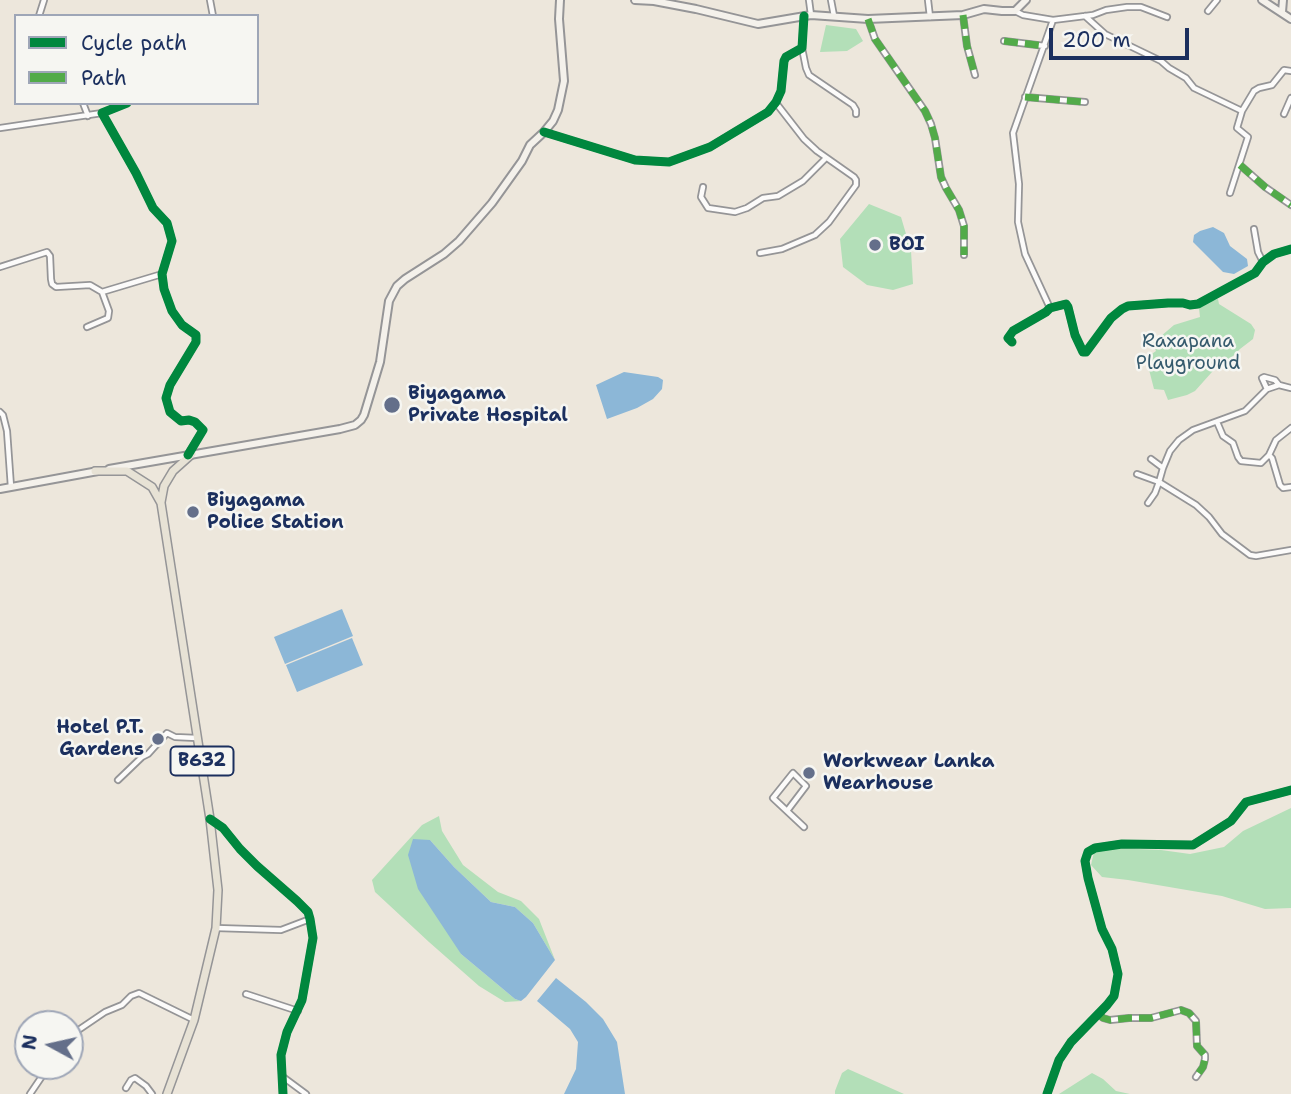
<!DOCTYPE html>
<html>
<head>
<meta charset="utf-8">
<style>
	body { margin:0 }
	#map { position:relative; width:1291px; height:1094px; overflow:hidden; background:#ede7dc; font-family:"Shantell Sans",sans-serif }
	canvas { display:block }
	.legend { position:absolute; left:14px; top:14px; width:245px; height:91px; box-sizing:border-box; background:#f6f6f2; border:2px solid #9ea6b7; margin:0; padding:9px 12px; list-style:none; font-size:21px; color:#1b2f5e }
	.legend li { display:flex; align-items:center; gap:14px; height:35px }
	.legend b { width:35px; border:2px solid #9ea6b7 }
	.north { position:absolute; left:14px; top:1010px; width:70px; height:70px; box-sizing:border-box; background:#f6f6f2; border:2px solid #9ea6b7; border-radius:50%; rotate:278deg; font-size:19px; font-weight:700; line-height:28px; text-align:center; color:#1b2f5e }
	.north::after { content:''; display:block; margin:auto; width:24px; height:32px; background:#646f8a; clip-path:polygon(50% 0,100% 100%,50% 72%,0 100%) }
	.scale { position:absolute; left:1049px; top:28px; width:140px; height:32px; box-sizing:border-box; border:4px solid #1b2f5e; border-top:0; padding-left:9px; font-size:21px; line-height:24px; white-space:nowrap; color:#1b2f5e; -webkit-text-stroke:5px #f6f6f2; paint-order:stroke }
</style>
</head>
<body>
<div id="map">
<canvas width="1291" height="1094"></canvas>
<ul class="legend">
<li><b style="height:9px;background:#00873e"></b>Cycle path</li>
<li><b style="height:9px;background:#52ab49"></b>Path</li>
</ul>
<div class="north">N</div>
<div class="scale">200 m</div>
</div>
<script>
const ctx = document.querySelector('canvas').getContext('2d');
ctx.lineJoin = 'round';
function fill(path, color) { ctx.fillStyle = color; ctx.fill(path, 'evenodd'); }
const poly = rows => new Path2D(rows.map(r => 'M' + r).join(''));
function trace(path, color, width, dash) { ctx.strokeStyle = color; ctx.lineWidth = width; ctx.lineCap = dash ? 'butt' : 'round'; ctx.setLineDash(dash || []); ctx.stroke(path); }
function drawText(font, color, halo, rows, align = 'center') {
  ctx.font = font + ' "Shantell Sans",sans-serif'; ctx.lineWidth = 5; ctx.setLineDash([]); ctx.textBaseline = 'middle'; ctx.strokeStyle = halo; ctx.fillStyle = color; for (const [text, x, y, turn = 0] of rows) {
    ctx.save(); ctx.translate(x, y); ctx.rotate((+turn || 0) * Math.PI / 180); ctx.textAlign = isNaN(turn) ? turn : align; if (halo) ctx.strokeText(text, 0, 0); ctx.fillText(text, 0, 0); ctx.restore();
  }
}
fill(poly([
	[826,25,856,29,863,41,847,51,820,52],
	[869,204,901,217,911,251,913,284,893,290,867,285,843,267,840,239],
	[1218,299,1219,304,1251,324,1255,330,1253,339,1240,349,1228,361,1220,363,1195,391,1187,395,1168,400,1164,390,1154,389,1146,358,1156,351,1152,341,1160,337,1174,325,1200,317,1199,308,1209,301],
	[1291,808,1291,908,1265,909,1222,896,1128,880,1102,877,1091,865,1094,852,1114,848,1161,850,1190,854,1224,847,1243,831],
	[439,816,442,831,463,865,498,892,521,901,539,919,555,960,533,923,515,907,491,902,454,867,430,840,461,954,515,999,521,1001,505,1002,479,986,429,942,375,892,372,880,422,825],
	[848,1069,904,1094,835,1094,835,1091,842,1073],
	[1092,1073,1103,1079,1116,1091,1130,1094,1059,1094]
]), '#b3dfb8');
fill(poly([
	[1213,227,1224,233,1230,246,1247,259,1248,266,1234,274,1223,272,1193,242,1194,235,1200,231],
	[624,372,658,377,663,380,662,389,653,399,637,408,607,419,596,385],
	[342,609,353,636,285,664,274,637],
	[352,638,363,665,297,692,286,665],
	[413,839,430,840,454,867,491,902,515,907,533,923,555,960,526,997,521,1001,515,999,461,954,418,889,408,855],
	[556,978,586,1002,603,1019,617,1042,625,1094,564,1094,576,1069,578,1042,570,1029,537,1001]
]), '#8cb7d7');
const street = poly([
	[210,0,213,16],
	[809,0,811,15],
	[831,0,834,16],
	[928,0,930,17],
	[1015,11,1023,15,1053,20,1093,15,1106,10,1127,7,1141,7,1167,17],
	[1208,11,1217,0],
	[963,15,967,46,975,75],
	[39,16,44,0],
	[1085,16,1105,34,1161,61,1169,68,1186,78,1194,88,1242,111,1254,91,1259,88,1272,85,1284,70,1291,71],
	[868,19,875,39,925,111,931,124,935,138,941,177,946,188,959,210,964,226,964,255],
	[1004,41,1045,46],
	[802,48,806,68,809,75,853,105,856,110,856,114],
	[1025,97,1085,102],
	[83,103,88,116],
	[127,103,102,113,136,173,153,208,167,223,172,241,162,274,164,289,172,311,182,325,196,335,196,342,170,385,166,398,170,412,181,421,189,420,195,422,203,430,188,454],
	[1284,114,1291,98],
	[0,128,102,113],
	[544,132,635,160,669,162,710,147,768,112,776,102,781,91,784,61,786,57,802,48,804,16],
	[1240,165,1265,187,1291,205],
	[703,187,701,197,708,208,735,212,747,208,763,198,778,196,803,181,826,158],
	[1230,193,1248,137,1237,128,1242,111],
	[1254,229,1258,252,1263,262],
	[760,253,782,249,815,235,829,222,856,185,856,180,854,177,817,151,804,139,776,103],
	[0,267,47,252,50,256,51,279,52,284,56,287,90,285,102,292,162,274],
	[1050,308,1025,254,1018,222,1019,184,1013,133,1053,20],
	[87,327,108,318,109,311,102,292],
	[1012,342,1008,338,1013,331,1046,312,1050,308,1066,304,1068,307,1075,335,1083,352,1086,352,1111,318,1122,309,1128,306,1168,303,1183,303,1190,305,1198,304,1255,273,1263,262,1274,254,1291,249],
	[1279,385,1267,389,1245,411,1193,430,1179,440,1170,451,1163,468,1159,482,1196,505,1209,517,1222,534,1250,555,1256,556,1291,550],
	[1267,389,1262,378,1264,377,1275,380,1279,385,1291,388],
	[0,412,3,415,7,431,11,487],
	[1217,422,1223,436,1233,443,1238,457,1241,461,1261,463,1269,455,1276,440,1291,428],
	[1269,455,1272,458,1280,485,1283,488,1291,487],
	[1151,459,1163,468],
	[1137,474,1159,482,1155,493,1148,503],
	[118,780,142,757,148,754,167,733,175,737,197,738],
	[787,811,806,786,793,773,773,798,804,827],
	[210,819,223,828,240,849,257,866,297,901,308,912,310,919,313,938,302,1000,287,1032,281,1055,283,1094],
	[216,928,281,930,310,919],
	[246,994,298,1011],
	[1099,1014,1103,1018,1110,1020,1129,1018,1151,1018,1181,1010,1189,1013,1196,1021,1197,1046,1205,1055,1205,1059,1203,1067,1196,1077],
	[70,1039,77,1031,105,1012,122,1005,131,996,139,993,194,1020],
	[283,1077,306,1094],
	[126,1088,131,1080,135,1078,146,1086,152,1094],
	[30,1094,49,1066],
	[1047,1094,1059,1060,1071,1042,1107,1005,1114,996,1118,974,1112,949,1102,929,1088,878,1085,861,1088,852,1095,848,1122,844,1193,845,1231,821,1246,802,1291,790]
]);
const secondary = poly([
	[635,0,654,1,696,9,758,24,811,15,868,19,963,15,984,9,1002,11,1015,11,1026,0],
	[1262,0,1291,19],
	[1282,12,1283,0],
	[109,469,340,429,355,425,361,420,364,415,380,362,389,301,397,286,405,279,444,254,459,241,492,203,522,161,530,145,544,132,553,121,558,110,564,81,559,19,560,0],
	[0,489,98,471]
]);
const primary = poly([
	[95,471,127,471,152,487,161,503,210,819,218,890,216,928,194,1020,167,1094],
	[161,502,164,486,173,471,192,454]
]);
trace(street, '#959597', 8);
trace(secondary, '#959597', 10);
trace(primary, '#959597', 10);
trace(street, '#fcfbfa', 4.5);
trace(secondary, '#f4f1eb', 6);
trace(primary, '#e7e2d5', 7);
trace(poly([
	[963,15,967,46,975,75],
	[868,19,875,39,925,111,931,124,935,138,941,177,946,188,959,210,964,226,964,255],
	[1004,41,1045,46],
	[1025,97,1085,102],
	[1240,165,1265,187,1291,205],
	[1099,1014,1103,1018,1110,1020,1129,1018,1151,1018,1181,1010,1189,1013,1196,1021,1197,1046,1205,1055,1205,1059,1203,1067,1196,1077]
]), '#52ab49', 7, [14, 7]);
trace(poly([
	[127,103,102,113,136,173,153,208,167,223,172,241,162,274,164,289,172,311,182,325,196,335,196,342,170,385,166,398,170,412,181,421,189,420,195,422,203,430,188,455],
	[544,132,635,160,669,162,710,147,768,112,776,102,781,91,784,61,786,57,802,48,804,16],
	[1012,342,1008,338,1013,331,1046,312,1050,308,1066,304,1068,307,1075,335,1083,352,1086,352,1111,318,1122,309,1128,306,1168,303,1183,303,1190,305,1198,304,1255,273,1263,262,1274,254,1291,249],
	[210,819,223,828,240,849,257,866,297,901,308,912,310,919,313,938,302,1000,287,1032,281,1055,283,1094],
	[1047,1094,1059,1060,1071,1042,1107,1005,1114,996,1118,974,1112,949,1102,929,1088,878,1085,861,1088,852,1095,848,1122,844,1193,845,1231,821,1246,802,1291,790]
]), '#00873e', 9);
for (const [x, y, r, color] of [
	[875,245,7,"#646f8a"],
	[392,405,9,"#646f8a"],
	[193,512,7,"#646f8a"],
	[158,739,7,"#646f8a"],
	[809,773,7,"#646f8a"]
]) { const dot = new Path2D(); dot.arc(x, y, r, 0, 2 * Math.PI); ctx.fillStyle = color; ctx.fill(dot); trace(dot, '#f6f6f2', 2.5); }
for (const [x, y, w] of [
	[202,761,63]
]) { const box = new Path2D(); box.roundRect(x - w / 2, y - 14.5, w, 29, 5); ctx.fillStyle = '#f6f6f2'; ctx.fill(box); trace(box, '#1b2f5e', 2); }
drawText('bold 18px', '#1b2f5e', null, [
	["B632",202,761]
]);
drawText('bold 19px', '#1b2f5e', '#f6f6f2', [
	["BOI",889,245],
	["Biyagama",408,394],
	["Private Hospital",408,416],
	["Biyagama",207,501],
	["Police Station",207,523],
	["Hotel P.T.",144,728,"right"],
	["Gardens",144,750,"right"],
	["Workwear Lanka",823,762],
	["Wearhouse",823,784]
], 'left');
drawText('19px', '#355a6d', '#f6f6f2', [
	["Raxapana",1188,342],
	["Playground",1188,364]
]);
</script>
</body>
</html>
